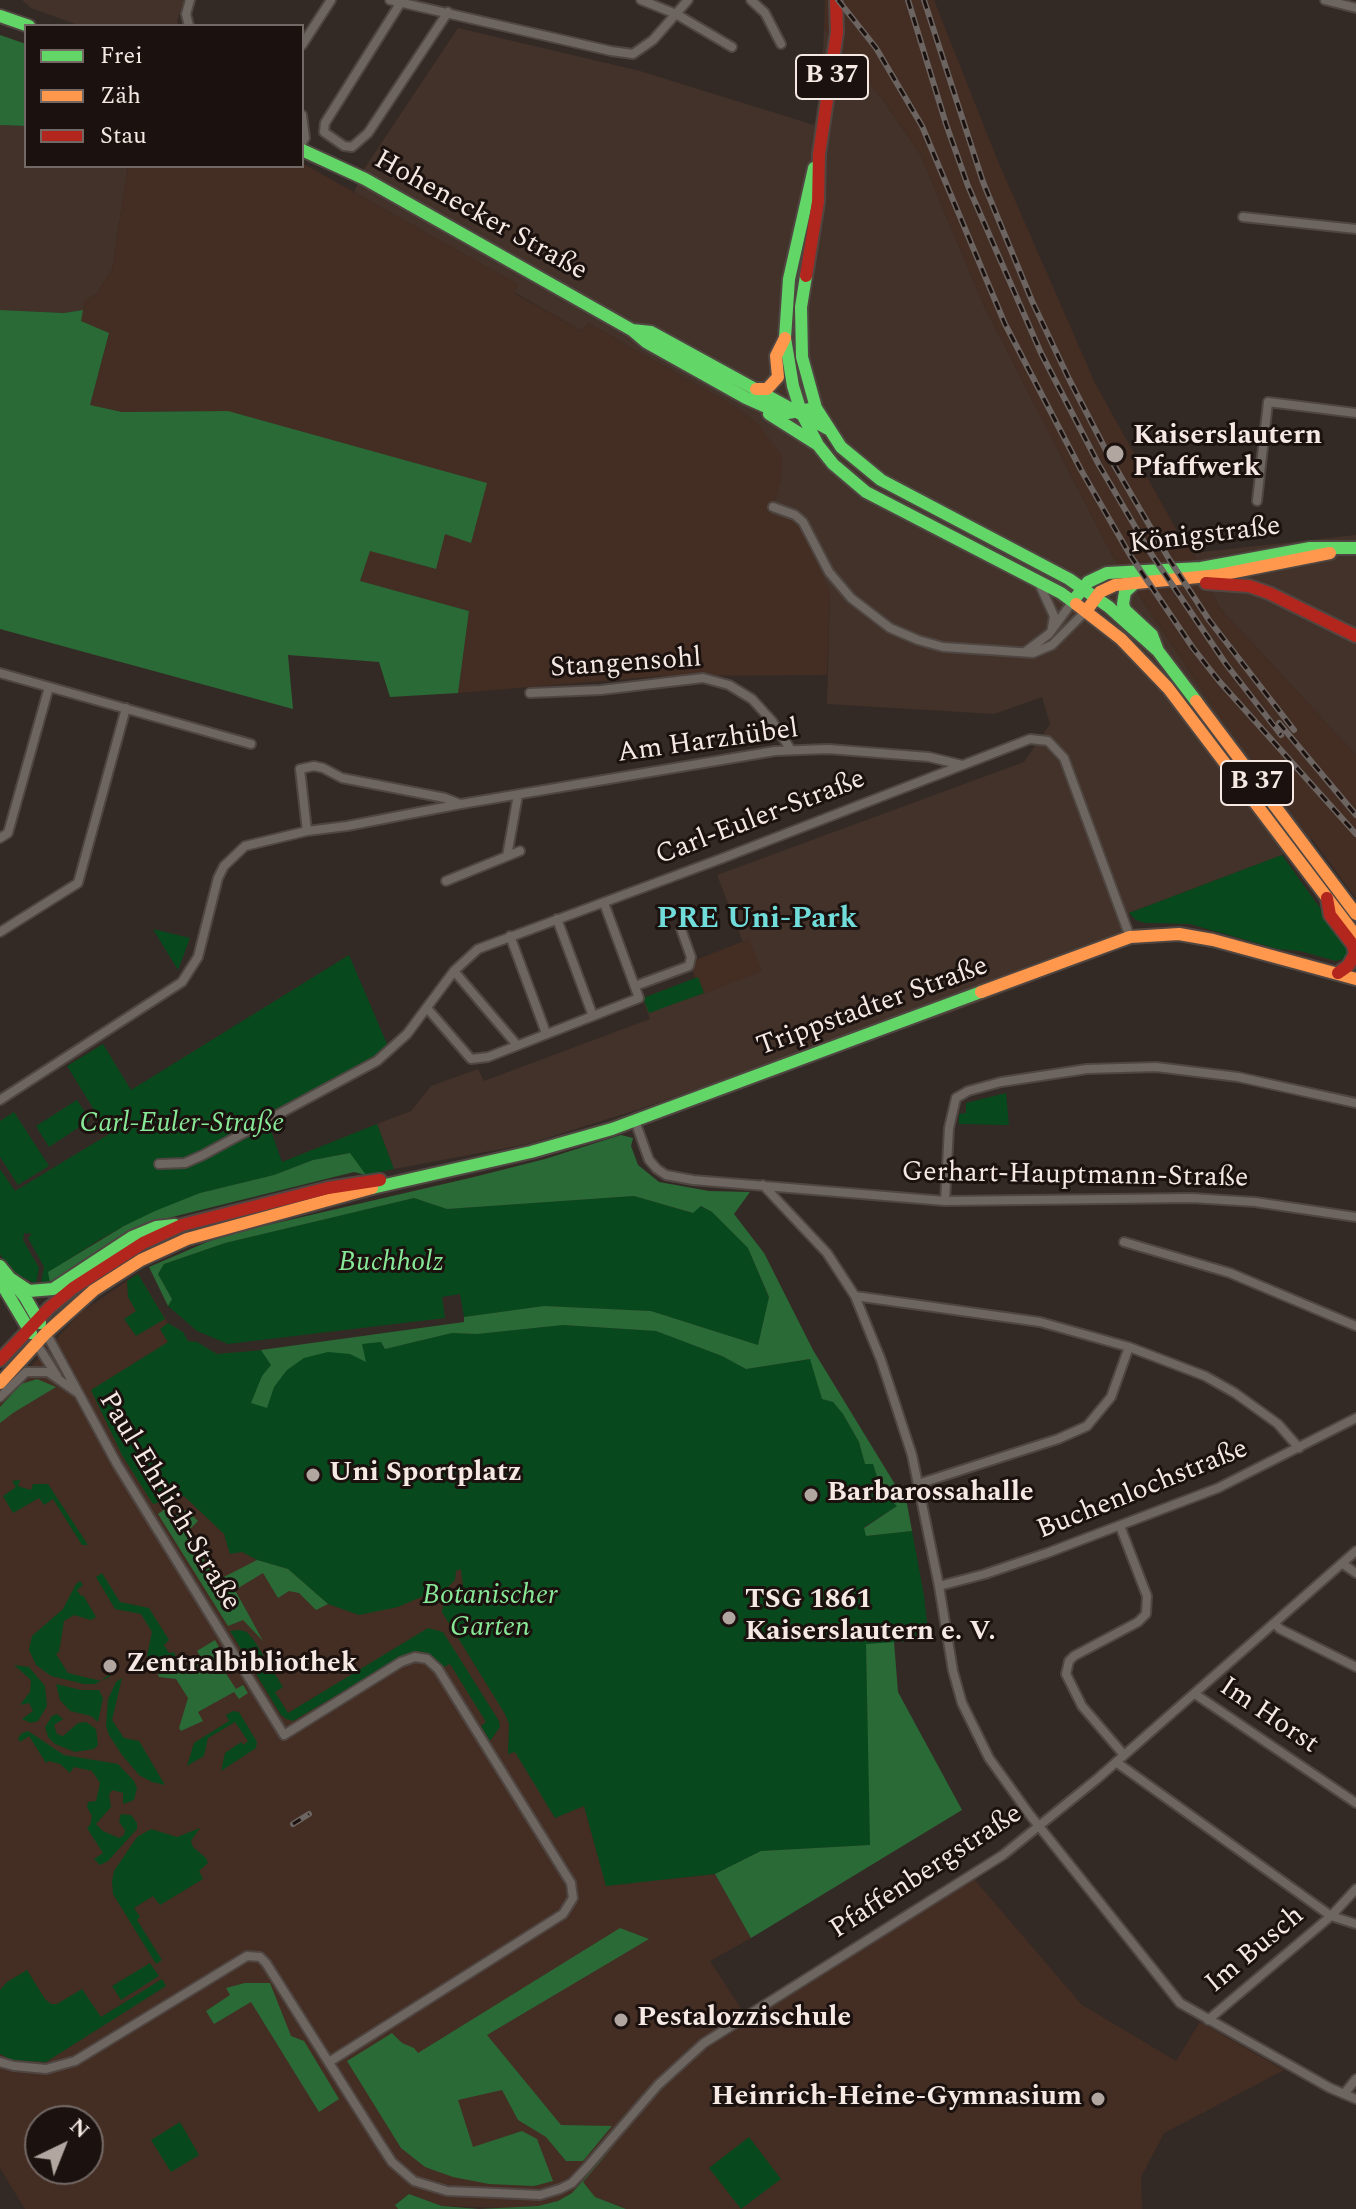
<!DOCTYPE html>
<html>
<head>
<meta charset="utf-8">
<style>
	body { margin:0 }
	#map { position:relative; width:1356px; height:2209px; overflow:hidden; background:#342a25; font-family:Spectral,serif }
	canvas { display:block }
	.legend { position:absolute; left:24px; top:24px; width:280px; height:144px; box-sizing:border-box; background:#1b120f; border:2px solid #736864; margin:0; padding:10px 14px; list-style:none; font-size:24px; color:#f6e9e4 }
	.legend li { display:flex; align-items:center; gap:16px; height:40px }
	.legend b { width:40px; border:2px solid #736864 }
	.north { position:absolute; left:24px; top:2105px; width:80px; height:80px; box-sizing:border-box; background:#1b120f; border:2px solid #736864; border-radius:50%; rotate:43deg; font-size:22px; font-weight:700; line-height:32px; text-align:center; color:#f6e9e4 }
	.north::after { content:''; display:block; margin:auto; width:28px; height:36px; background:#b2a6a1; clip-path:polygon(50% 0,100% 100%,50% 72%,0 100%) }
</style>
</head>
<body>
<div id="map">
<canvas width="1356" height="2209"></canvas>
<ul class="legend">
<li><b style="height:10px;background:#63d668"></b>Frei</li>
<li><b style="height:10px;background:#ff974d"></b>Zäh</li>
<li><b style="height:10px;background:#b3261e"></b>Stau</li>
</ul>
<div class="north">N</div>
</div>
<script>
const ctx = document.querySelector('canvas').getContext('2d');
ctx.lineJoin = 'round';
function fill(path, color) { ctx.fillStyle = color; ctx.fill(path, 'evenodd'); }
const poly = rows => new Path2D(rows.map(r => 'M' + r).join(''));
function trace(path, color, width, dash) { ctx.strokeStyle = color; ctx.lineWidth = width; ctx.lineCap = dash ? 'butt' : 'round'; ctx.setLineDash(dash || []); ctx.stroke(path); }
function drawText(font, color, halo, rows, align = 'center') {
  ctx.font = font + ' Spectral,serif'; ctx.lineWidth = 6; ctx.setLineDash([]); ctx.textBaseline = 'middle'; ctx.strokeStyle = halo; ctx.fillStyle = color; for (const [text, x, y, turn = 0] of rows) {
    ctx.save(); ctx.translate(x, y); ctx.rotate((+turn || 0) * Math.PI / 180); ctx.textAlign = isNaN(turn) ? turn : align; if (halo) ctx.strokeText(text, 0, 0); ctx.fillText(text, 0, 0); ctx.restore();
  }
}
fill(poly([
	[22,0,184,0,177,21,179,26,81,26,31,8],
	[458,28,640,71,814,125,821,84,824,29,883,100,920,154,985,308,1112,555,1212,705,1312,839,1282,855,1129,913,1132,945,934,1019,929,1006,640,1109,528,1144,394,1169,377,1124,411,1111,431,1086,478,1069,484,1081,650,1019,644,1002,696,982,749,940,743,942,717,875,1024,762,1050,724,1042,697,994,714,827,704,830,592,792,521,770,515,758,424,736,407,588,323,582,331,514,292,517,284,354,192,364,169],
	[0,125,26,126,26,166,128,166,112,270,96,294,85,301,83,310,64,313,0,310],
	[1356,535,1356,755,1220,608,1193,553]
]), '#423229');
fill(poly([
	[825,0,934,0,997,159,1095,383,1181,538,1193,553,1220,608,1356,755,1356,898,1212,705,1112,555,985,308,920,154,883,100,824,29],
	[302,163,518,284,514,293,582,331,588,323,736,407,758,424,782,456,781,479,771,515,793,521,800,527,830,592,827,675,661,676,458,693,469,611,360,582,370,550,435,569,228,411,122,412,90,405,109,334,80,321,85,301,96,294,112,270,128,166,302,166],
	[749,939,762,971,701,995,691,966,693,961],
	[138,1274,168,1323,183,1332,188,1341,197,1342,217,1354,287,1348,359,1337,516,1559,606,1885,715,1874,751,1938,710,1961,749,2021,974,1879,1082,2005,1176,2061,1200,2022,1284,2070,1164,2133,1141,2177,1142,2209,626,2209,595,2197,572,2193,558,2201,539,2206,510,2208,442,2206,409,2194,395,2204,398,2209,25,2209,0,2168,0,1401,81,1312],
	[40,2121,88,2121,88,2169,40,2169]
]), '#442d23');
fill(poly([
	[1282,855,1345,943,1347,953,1343,959,1336,961,1300,951,1278,949,1190,924,1145,923,1136,920,1129,913],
	[153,929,190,938,178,970],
	[349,955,390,1051,269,1120,270,1128,282,1162,377,1124,394,1169,366,1175,349,1153,313,1160,274,1175,200,1193,124,1226,97,1241,49,1272,50,1283,41,1284,44,1267,28,1238,32,1234,24,1233,23,1240,39,1268,36,1284,11,1271,0,1254,0,1169,15,1191,109,1134,67,1066,103,1044,131,1090],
	[698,977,704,993,649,1013,643,998],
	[1006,1093,1009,1125,959,1124,959,1114,966,1113,966,1103],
	[77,1100,90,1120,49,1147,36,1126],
	[14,1112,49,1166,18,1185,0,1157,0,1121],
	[634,1196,692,1213,700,1206,712,1212,748,1248,769,1298,758,1345,651,1311,545,1306,464,1317,460,1294,442,1297,445,1318,228,1344,197,1331,168,1306,172,1299,158,1274,164,1264,225,1243,414,1198,447,1209],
	[138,1274,165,1319,136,1336,124,1319,136,1311,128,1297,127,1281],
	[168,1323,183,1332,188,1341,197,1342,217,1354,287,1348,359,1337,381,1342,385,1349,452,1333,477,1334,563,1325,656,1331,722,1356,746,1369,811,1359,822,1399,833,1402,843,1414,859,1442,865,1464,873,1464,882,1492,897,1506,864,1527,867,1536,912,1531,924,1596,929,1640,866,1644,871,1845,761,1851,715,1874,606,1886,584,1806,555,1818,515,1752,508,1754,509,1724,505,1714,442,1612,444,1601,463,1586,461,1569,456,1571,455,1580,432,1603,426,1595,398,1607,359,1615,328,1604,288,1569,257,1560,242,1552,230,1554,224,1534,184,1496,153,1504,122,1455,91,1390,168,1342,160,1329],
	[20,1480,18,1486,31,1490,33,1484,48,1484,88,1545,82,1545,53,1499,44,1505,39,1498,13,1513,3,1496,16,1487,12,1481],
	[102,1573,120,1602,149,1608,169,1640,164,1645,169,1653,174,1652,176,1657,151,1672,144,1670,152,1632,141,1614,115,1609,96,1577],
	[80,1581,83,1585,77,1590,81,1596,83,1595,96,1617,91,1620,74,1615,64,1621,59,1652,56,1654,68,1673,101,1681,119,1666,109,1677,95,1684,84,1684,51,1676,36,1665,29,1650,32,1636,63,1609,76,1584],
	[428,1628,443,1632,499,1721,500,1727,490,1741,481,1726,486,1722,450,1664,444,1667,428,1653,416,1651,406,1654,293,1721,286,1719,281,1715,230,1631,240,1630,247,1632,255,1642,283,1687,275,1692,288,1713],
	[14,1665,29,1667,45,1686,47,1706,38,1721,31,1723,22,1719,33,1711,29,1703,20,1705,30,1692,31,1680],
	[122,1678,112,1720,124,1738,139,1741,165,1785,152,1782,139,1775,122,1755,109,1735,106,1726,108,1699,116,1682],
	[56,1684,81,1690,99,1690,103,1698,98,1722,91,1716,70,1711,60,1700],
	[233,1711,239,1712,257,1742,256,1748,221,1771,225,1753,241,1742,243,1745,248,1741,235,1722,208,1738,204,1756,187,1766,194,1743,229,1721,226,1715],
	[57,1714,63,1719,54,1725,57,1734,63,1736,78,1723,86,1722,96,1729,98,1745,94,1749,75,1752,55,1744,48,1737,45,1727,52,1716],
	[28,1731,64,1755,118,1764,134,1781,137,1788,134,1800,123,1804,123,1793,112,1790,109,1795,111,1807,96,1824,103,1831,119,1838,124,1835,125,1830,119,1822,121,1814,131,1815,137,1823,137,1829,108,1861,100,1865,94,1859,103,1853,87,1828,90,1825,92,1816,87,1807,88,1802,96,1801,100,1783,92,1771,74,1767,70,1773,60,1764,49,1761,46,1763,29,1736,20,1742,18,1738,22,1733],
	[200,1828,191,1841,193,1847,206,1858,208,1863,199,1871,203,1879,160,1905,153,1896,134,1908,140,1917,137,1920,162,1960,156,1964,113,1894,112,1881,114,1871,137,1837,151,1829,177,1837],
	[150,1963,159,1976,121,2000,112,1986],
	[27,1970,45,1999,51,2004,57,2004,82,1989,101,2017,162,1979,166,1986,46,2062,12,2060,0,2054,0,1990,7,1982],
	[180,2122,199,2155,171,2172,151,2140],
	[749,2137,781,2179,741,2209,709,2168]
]), '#07491c');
fill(poly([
	[0,35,26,44,26,126,0,125],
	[0,310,64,313,83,310,81,321,109,333,90,405,122,412,228,411,487,483,471,543,445,534,436,569,370,551,360,581,469,611,458,693,390,697,379,662,288,655,293,709,0,629],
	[621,1135,633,1138,631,1146,638,1165,659,1182,709,1191,750,1192,734,1214,764,1253,813,1350,907,1504,912,1531,866,1536,864,1528,897,1506,882,1492,873,1464,865,1464,859,1442,843,1414,833,1402,822,1399,810,1359,746,1369,722,1356,656,1331,563,1325,477,1334,452,1333,385,1349,381,1342,362,1344,366,1362,350,1354,328,1352,304,1358,287,1370,274,1387,267,1408,251,1403,262,1376,271,1365,261,1350,464,1322,464,1317,544,1306,651,1311,758,1345,769,1297,748,1248,712,1212,701,1206,693,1213,634,1196,447,1209,414,1198,225,1243,164,1264,158,1274,172,1299,168,1306,149,1267,207,1242,242,1231,474,1177,545,1159],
	[350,1153,366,1175,354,1172,160,1220,135,1230,50,1283,48,1272,124,1226,155,1211,200,1193,274,1175,313,1160],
	[37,1379,56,1387,13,1413,0,1423,0,1407,21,1384],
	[165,1509,168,1516,187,1510,198,1521,186,1533,192,1539,188,1544,204,1559,216,1581,257,1560,288,1569,328,1604,316,1610,299,1593,289,1591,278,1598,263,1573,235,1590,263,1641,243,1620,228,1626,158,1514],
	[215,1640,219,1647,212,1652,236,1689,243,1685,248,1693,239,1699,234,1692,198,1712,203,1721,181,1731,179,1728,188,1698,176,1679,159,1677,158,1674,180,1662,184,1668,201,1658,197,1651],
	[894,1642,898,1692,962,1810,751,1938,715,1874,761,1851,870,1845,866,1644],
	[620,1928,649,1939,487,2035,561,2125,612,2126,583,2161,566,2161,546,2137,518,2120,502,2090,458,2100,473,2147,522,2131,537,2139,553,2181,534,2186,489,2184,453,2177,425,2167,401,2148,347,2061,392,2033,402,2043,414,2048,418,2053],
	[245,1983,270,1983,291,2036,304,2041,339,2099,319,2112,251,2002,214,2024,206,2011,230,1995,226,1988],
	[618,2141,583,2182,595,2197,626,2209,398,2209,395,2205,409,2194,442,2206,479,2209,538,2206,558,2201,572,2193]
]), '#2a6a37');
const street = poly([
	[390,0,611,51,633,54,653,40,688,0],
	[641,0,676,14,732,47],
	[751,0,765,13,781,44],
	[1325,0,1356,8],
	[401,2,325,123,324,132,344,146,352,147,368,133,448,12],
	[189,26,186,14,190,0],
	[302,45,331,0],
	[302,115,305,138,302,143],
	[1243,217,1356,229],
	[1257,501,1268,402,1356,413],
	[773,507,795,515,803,522,829,572,851,598,890,628,918,640,943,647,1033,653,1052,645,1087,610],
	[1038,581,1054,616,1052,628],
	[1025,652,1049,634,1073,601],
	[0,673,251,744],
	[530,693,601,690,703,678,729,685,752,699,772,721,791,750],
	[307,831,300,769,314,766,323,768,342,778,445,798,460,804],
	[0,838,8,833,49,687],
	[507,856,518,795],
	[446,881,520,851],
	[557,919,593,1016],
	[0,932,78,883,126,708],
	[510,936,546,1033],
	[454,971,517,1045],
	[635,986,689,966,691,957,681,929],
	[427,1008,471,1059,488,1057,639,998,604,903],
	[0,1100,182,982,198,957,218,878,224,866,245,846,307,831,347,826,461,804,775,751,828,749,929,757,962,765],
	[635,1121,649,1160,657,1169,666,1175,693,1180,945,1201,1192,1198,1255,1202,1356,1217],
	[159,1164,185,1163,203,1155,377,1061,407,1034,454,971,478,949,723,858,1030,739,1048,741,1064,758,1130,937],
	[763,1185,827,1253,855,1296,881,1360,912,1455,939,1586,953,1671,962,1703,989,1758,1030,1815,1180,2003,1330,2088,1356,2099],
	[945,1201,949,1128,956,1098,968,1091,1001,1082,1087,1069,1156,1067,1238,1077,1356,1103],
	[1124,1242,1230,1273,1356,1326],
	[855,1296,1040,1322,1129,1347,1205,1376,1235,1393,1278,1424,1299,1448],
	[46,1333,117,1464,284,1735,401,1662,415,1657,427,1659,438,1669,571,1883,573,1898,563,1914,329,2062],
	[36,1343,57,1376],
	[0,1397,26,1372,48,1372,78,1393],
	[918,1484,1058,1439,1087,1426,1111,1397,1129,1347],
	[1120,1526,1147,1596,1146,1614,1138,1622,1074,1656,1069,1661,1066,1674,1082,1706,1124,1755],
	[1343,1564,1356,1573],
	[939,1586,985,1574,1047,1553,1218,1488,1356,1418],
	[1275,1624,1280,1629,1356,1667],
	[1195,1694,1356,1803],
	[1116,1762,1331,1916,1356,1924],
	[1208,2020,1331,1916,1356,1889],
	[0,2062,14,2066,46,2069,75,2061,247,1956,260,1957,266,1963,379,2142,392,2162,414,2181,447,2191,497,2193,540,2195,560,2189,572,2183,588,2166,658,2085,704,2043,1003,1855,1097,1779,1356,1551],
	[1344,2094,1356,2079]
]);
const fast = poly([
	[0,16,29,26],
	[302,150,365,179,632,330,646,342,746,398,782,414,816,408],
	[814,168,789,279,785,338,793,386,801,412,818,445,833,464,866,492,1061,593,1076,604],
	[806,276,801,307,802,357,816,408,841,447,881,480,1069,579,1109,607,1158,651,1196,701],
	[632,330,651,332,828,429],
	[769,414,818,445],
	[1136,582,1125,592,1123,604,1125,610,1152,635,1158,651],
	[1073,601,1088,582,1107,573,1201,568,1310,548,1356,548],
	[372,1188,531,1152,612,1129,981,992],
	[0,1266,25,1297,40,1323],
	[11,1279,29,1291,53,1289,132,1237,156,1227,175,1225],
	[0,1281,31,1333]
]);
const slow = poly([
	[756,389,767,389,778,377,776,356,785,338],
	[1076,604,1121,639,1168,688,1356,936],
	[1087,610,1100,592,1115,585,1219,575,1330,553],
	[1196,701,1356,914],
	[981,992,1130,937,1179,934,1213,940,1356,979],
	[0,1383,46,1333,94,1290,141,1260,187,1239,372,1188]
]);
const jam = poly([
	[806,276,818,202,819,154,837,32,836,0],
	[1206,583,1249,586,1269,593,1356,636],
	[1327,898,1330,915,1353,945,1355,954,1348,966,1338,973],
	[0,1360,49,1308,73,1288,143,1243,182,1225,328,1188,380,1180]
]);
trace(street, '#4f4642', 12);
trace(fast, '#4f4642', 16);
trace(slow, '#4f4642', 16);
trace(jam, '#4f4642', 16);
trace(street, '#6d6560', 8);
trace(fast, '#63d668', 12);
trace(slow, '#ff974d', 12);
trace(jam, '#b3261e', 12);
const rail = poly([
	[838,0,876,48,922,126,1005,324,1081,470,1130,555,1193,648,1219,681,1356,834],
	[908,0,946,124,968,186,1041,353,1099,465,1150,552,1226,664,1281,735],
	[924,0,983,182,1032,301,1069,379,1110,458,1169,559,1209,620,1294,730],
	[1279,723,1356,815],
	[293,1824,309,1814]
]);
trace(rail, '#6b6460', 6);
trace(rail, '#1b120f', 3, [9]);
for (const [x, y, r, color] of [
	[1115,454,10,"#b2a6a1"],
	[313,1475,8,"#b2a6a1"],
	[811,1495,8,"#b2a6a1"],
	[729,1618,8,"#b2a6a1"],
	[110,1666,8,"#b2a6a1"],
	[621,2020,8,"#b2a6a1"],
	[1098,2099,8,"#b2a6a1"]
]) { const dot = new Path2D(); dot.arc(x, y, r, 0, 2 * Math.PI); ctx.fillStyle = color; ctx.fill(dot); trace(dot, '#1b120f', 3); }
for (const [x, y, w] of [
	[832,77,72],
	[1257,783,72]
]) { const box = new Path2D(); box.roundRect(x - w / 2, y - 22, w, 44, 6); ctx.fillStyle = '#1b120f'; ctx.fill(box); trace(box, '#f6e9e4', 2); }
drawText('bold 26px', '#f6e9e4', null, [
	["B 37",832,77],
	["B 37",1257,783]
]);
drawText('28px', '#f6e9e4', '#1b120f', [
	["Hohenecker Straße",480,217,29],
	["Königstraße",1205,537,-7],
	["Stangensohl",626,665,-4],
	["Am Harzhübel",708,743,-8],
	["Carl-Euler-Straße",761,819,-21],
	["Trippstadter Straße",873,1008,-20],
	["Gerhart-Hauptmann-Straße",1075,1177,1],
	["Buchenlochstraße",1143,1491,-22],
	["Paul-Ehrlich-Straße",168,1502,59],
	["Im Horst",1268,1717,34],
	["Pfaffenbergstraße",927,1873,-33],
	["Im Busch",1256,1951,-40]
]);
drawText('bold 28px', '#f6e9e4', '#1b120f', [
	["Kaiserslautern",1133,438],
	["Pfaffwerk",1133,470],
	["Uni Sportplatz",329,1475],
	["Barbarossahalle",827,1495],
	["TSG 1861",745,1602],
	["Kaiserslautern e. V.",745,1634],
	["Zentralbibliothek",126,1666],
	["Pestalozzischule",637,2020],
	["Heinrich-Heine-Gymnasium",1082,2099,"right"]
], 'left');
drawText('italic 28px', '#87e997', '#1b120f', [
	["Carl-Euler-Straße",182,1126],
	["Buchholz",391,1265],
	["Botanischer",490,1598],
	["Garten",490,1630]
]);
drawText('bold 30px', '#71dddb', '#1b120f', [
	["PRE Uni-Park",757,921]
]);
</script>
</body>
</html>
